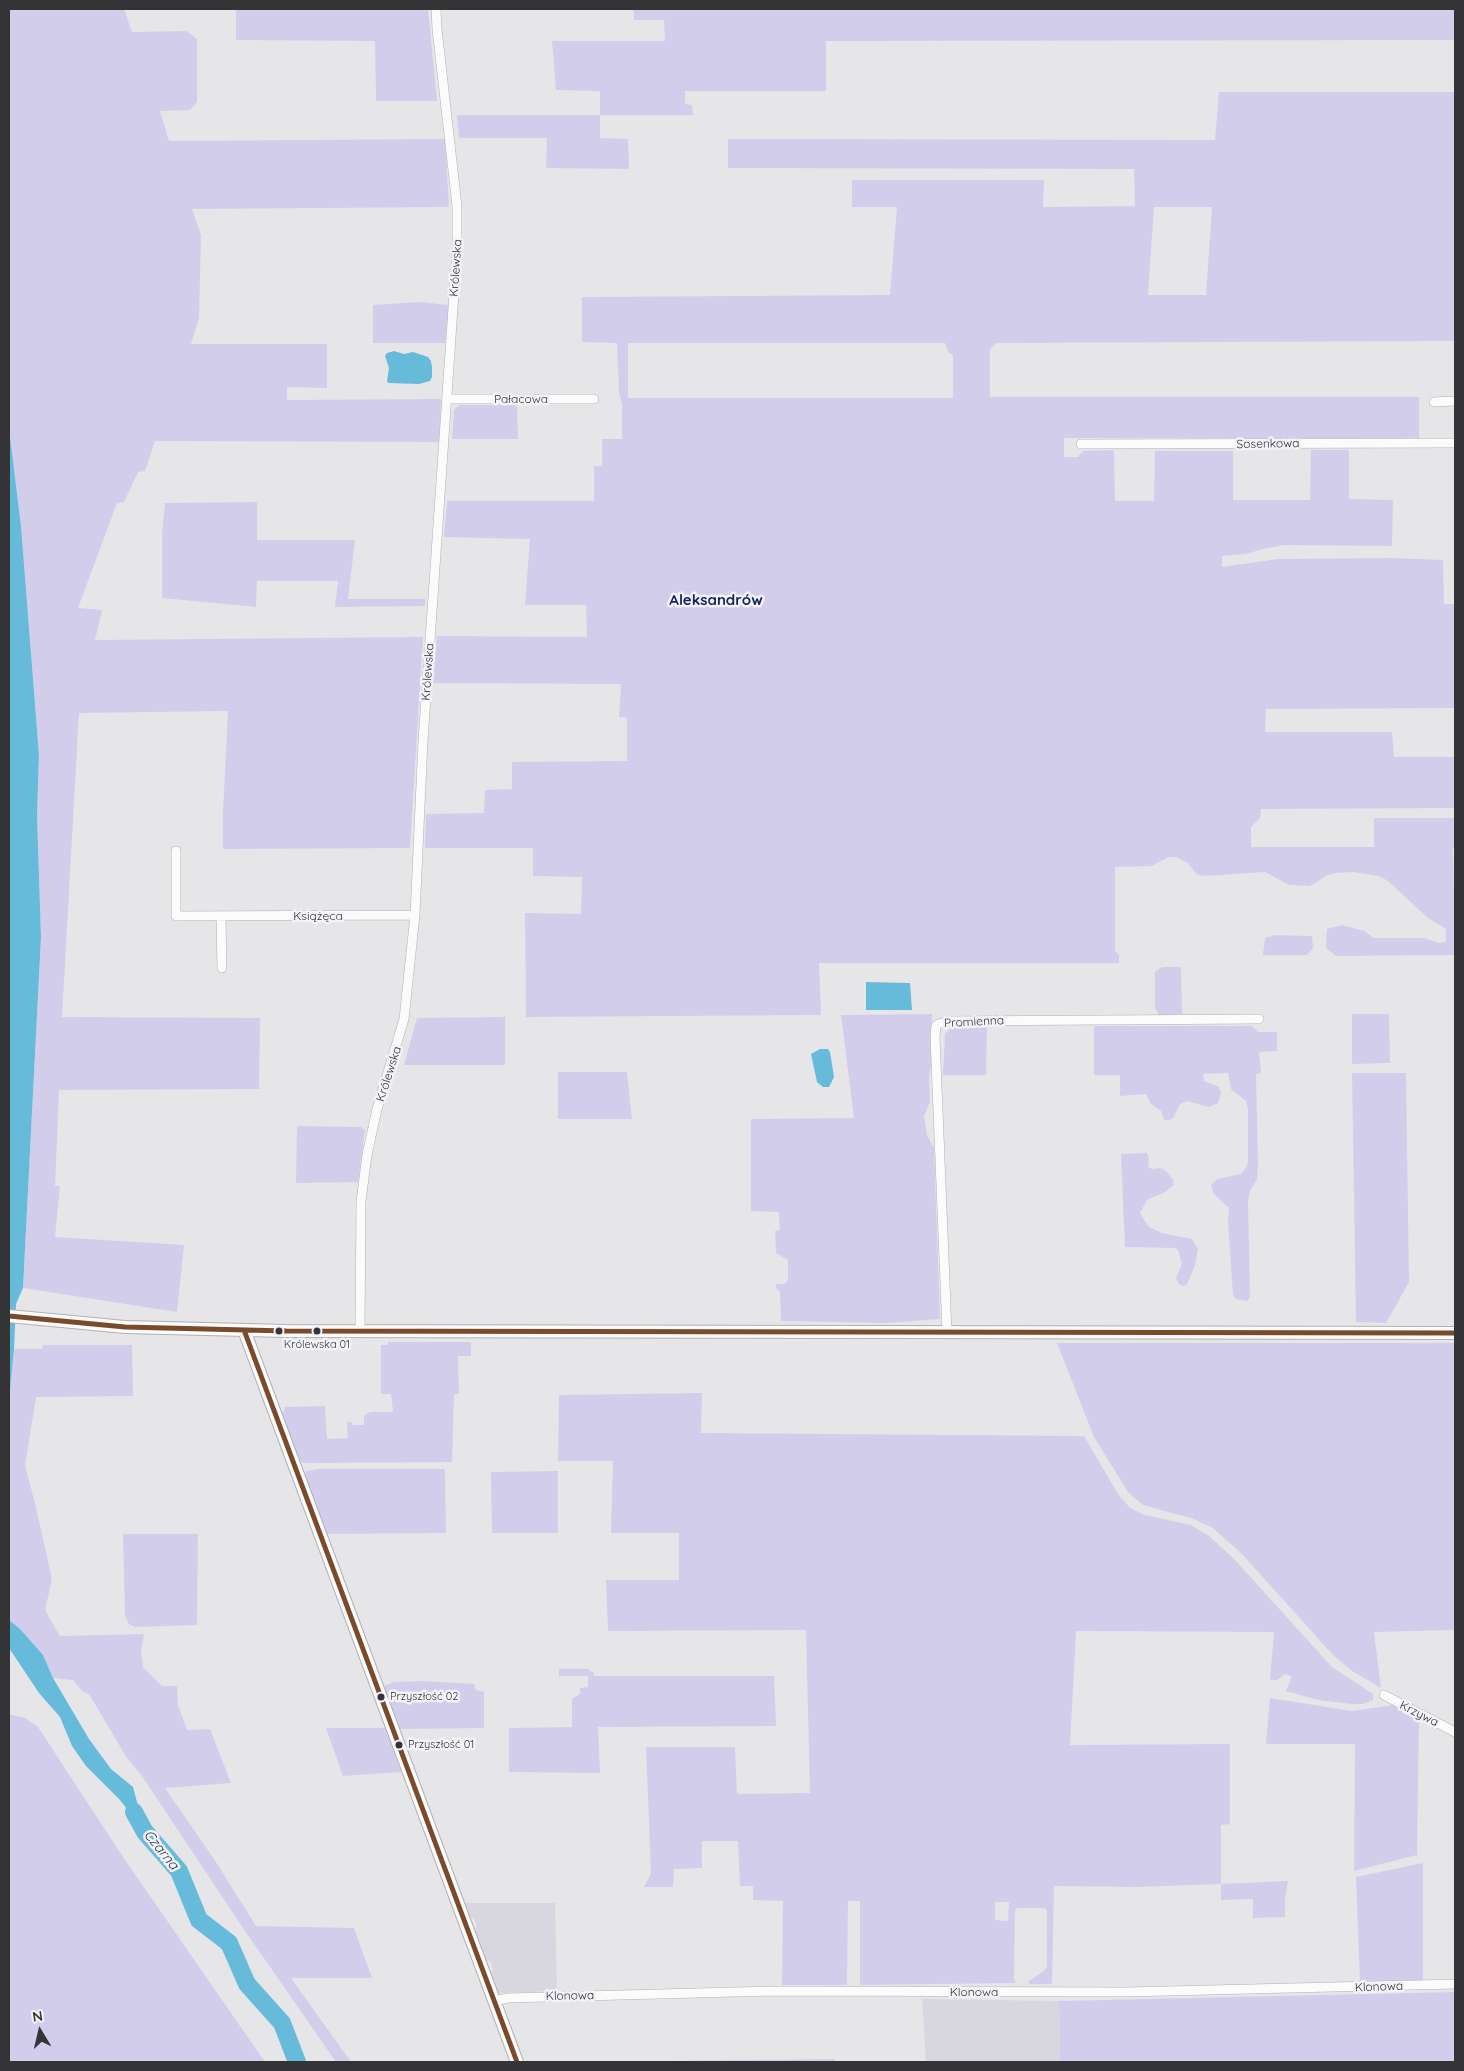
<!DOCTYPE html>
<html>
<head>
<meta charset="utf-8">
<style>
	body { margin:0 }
	#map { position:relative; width:1464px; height:2071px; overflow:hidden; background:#e6e6e9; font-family:Quicksand,sans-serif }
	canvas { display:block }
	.frame { position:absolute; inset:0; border:10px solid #343336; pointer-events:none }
	.north { position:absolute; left:15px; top:2006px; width:50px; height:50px; -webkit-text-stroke:4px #f3f2f8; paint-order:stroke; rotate:351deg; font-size:14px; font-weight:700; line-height:20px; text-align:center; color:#343336 }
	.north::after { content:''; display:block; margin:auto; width:18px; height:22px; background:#343336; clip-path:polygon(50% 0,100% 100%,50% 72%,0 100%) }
</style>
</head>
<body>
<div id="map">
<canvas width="1464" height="2071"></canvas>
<div class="frame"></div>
<div class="north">N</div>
</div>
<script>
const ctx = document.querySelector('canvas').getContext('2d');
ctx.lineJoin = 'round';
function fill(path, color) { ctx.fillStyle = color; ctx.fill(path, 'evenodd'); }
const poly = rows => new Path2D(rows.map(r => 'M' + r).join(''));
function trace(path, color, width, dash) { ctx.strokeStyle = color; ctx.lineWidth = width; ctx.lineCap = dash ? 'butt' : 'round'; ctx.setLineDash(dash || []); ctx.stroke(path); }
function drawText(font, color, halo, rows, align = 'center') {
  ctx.font = font + ' Quicksand,sans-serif'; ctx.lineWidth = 5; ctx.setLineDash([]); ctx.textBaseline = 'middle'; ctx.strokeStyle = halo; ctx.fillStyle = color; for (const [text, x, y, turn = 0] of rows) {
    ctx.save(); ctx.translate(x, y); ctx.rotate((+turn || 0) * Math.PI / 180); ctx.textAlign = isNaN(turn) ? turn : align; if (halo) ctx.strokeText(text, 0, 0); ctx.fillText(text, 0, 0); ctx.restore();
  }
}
fill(poly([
	[464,1903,555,1903,557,1991,498,1993,490,1973,493,1970,491,1961,486,1961,473,1930,477,1926,474,1918,468,1915],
	[922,1999,1059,2001,1060,2062,926,2062]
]), '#d8d7e0');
fill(poly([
	[9,9,124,9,132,32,186,31,192,35,197,39,197,102,190,110,160,111,169,141,445,139,449,207,192,209,201,235,199,318,191,344,327,344,327,388,287,387,287,400,441,399,439,442,155,441,145,471,138,472,124,502,117,503,78,608,102,610,95,640,423,637,410,848,223,849,223,813,228,711,79,713,62,1017,260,1018,259,1089,59,1090,55,1186,60,1186,55,1237,184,1245,177,1312,23,1288,41,937,37,815,39,755,21,526,9,428],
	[236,9,428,9,437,101,376,101,375,41,236,40],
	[634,9,1455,9,1455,40,826,41,826,91,685,91,685,104,692,105,693,115,600,115,600,138,628,139,629,169,546,168,547,138,459,138,457,115,600,115,600,91,556,90,552,41,665,41,664,20,634,20],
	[1219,92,1455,92,1455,341,996,343,990,349,990,397,1419,397,1419,438,1064,438,1064,457,1078,457,1083,451,1114,450,1115,501,1154,501,1155,451,1233,451,1233,500,1310,500,1311,450,1349,450,1349,499,1393,500,1392,546,1284,545,1263,549,1246,554,1222,556,1222,567,1278,559,1392,558,1443,560,1444,604,1455,604,1455,708,1266,709,1265,732,1392,732,1394,757,1455,757,1455,808,1261,809,1260,818,1251,827,1251,847,1374,847,1374,818,1455,818,1455,847,1453,847,1455,955,1336,956,1326,948,1327,929,1342,925,1364,931,1374,938,1424,938,1439,943,1446,942,1446,929,1428,918,1388,881,1379,876,1353,872,1337,873,1327,875,1314,884,1309,886,1289,885,1265,872,1204,876,1196,874,1188,863,1176,857,1169,857,1151,866,1115,867,1115,951,1119,955,1119,963,819,963,821,1015,526,1017,525,913,581,914,582,877,533,876,533,848,425,848,426,814,484,813,485,790,512,789,512,762,627,761,627,718,619,717,621,684,433,683,437,636,587,637,586,605,525,605,530,539,444,537,447,501,594,501,594,466,602,466,602,439,622,439,622,405,619,392,617,343,582,342,582,297,890,295,897,207,852,207,852,180,1044,180,1043,207,1135,206,1134,169,728,168,728,139,1215,140],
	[1154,207,1212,207,1206,295,1148,295],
	[628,343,945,343,948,352,953,355,953,398,628,398],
	[420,302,449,305,445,343,373,343,373,305],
	[459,405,517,405,518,439,452,439,454,410],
	[257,502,257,540,355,540,348,599,425,599,425,606,335,607,338,581,257,581,256,607,162,598,162,534,165,503],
	[1275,935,1312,936,1313,948,1307,955,1263,955,1265,938],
	[1162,967,1181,967,1182,1014,1159,1015,1155,1008,1155,972],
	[932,1014,931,1066,929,1076,930,1102,924,1116,927,1135,934,1148,940,1319,887,1323,781,1321,780,1292,776,1288,776,1284,785,1284,788,1280,788,1260,776,1253,775,1231,780,1230,779,1212,751,1211,751,1119,854,1118,841,1015],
	[1352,1014,1389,1014,1390,1063,1352,1064],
	[505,1017,505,1065,404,1065,417,1018],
	[1094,1026,1252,1026,1258,1032,1277,1032,1277,1051,1259,1052,1261,1073,1256,1074,1258,1165,1257,1179,1250,1191,1248,1201,1250,1297,1247,1301,1236,1299,1233,1295,1228,1221,1229,1208,1214,1194,1211,1185,1217,1179,1241,1174,1247,1166,1248,1160,1248,1109,1246,1101,1231,1089,1228,1073,1203,1074,1204,1081,1219,1087,1221,1093,1218,1103,1209,1107,1187,1101,1180,1104,1174,1117,1170,1120,1164,1120,1161,1111,1151,1104,1146,1094,1120,1096,1120,1075,1094,1075],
	[952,1027,987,1027,986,1075,943,1075,945,1034],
	[558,1072,627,1072,632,1119,558,1119],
	[1352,1073,1406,1073,1409,1282,1386,1323,1356,1322],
	[297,1126,361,1127,365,1130,358,1182,296,1183],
	[1147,1153,1149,1159,1148,1167,1152,1169,1161,1168,1166,1171,1173,1180,1174,1185,1165,1192,1147,1200,1140,1213,1143,1218,1149,1227,1162,1233,1192,1239,1198,1249,1195,1265,1187,1284,1183,1286,1179,1284,1176,1278,1182,1264,1178,1250,1174,1248,1125,1247,1121,1154],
	[388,1342,471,1342,471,1356,458,1356,459,1394,454,1394,452,1462,303,1463,297,1459,280,1416,285,1409,284,1407,325,1406,327,1439,348,1438,347,1422,352,1422,352,1425,364,1425,364,1416,370,1412,393,1412,391,1394,381,1394,381,1345,388,1345],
	[1057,1343,1455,1343,1455,1630,1374,1632,1381,1688,1352,1671,1332,1654,1243,1555,1213,1528,1194,1519,1143,1505,1128,1492,1094,1437],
	[43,1345,132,1345,133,1396,36,1397,25,1466,35,1503,52,1579,45,1610,60,1636,144,1634,141,1651,143,1667,162,1686,177,1686,178,1705,187,1730,210,1729,231,1783,165,1788,216,1862,256,1926,354,1928,372,1978,291,1978,351,2062,336,2062,243,1928,142,1776,127,1758,89,1694,83,1692,73,1680,53,1678,43,1655,9,1620,9,1401,14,1349,42,1349],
	[702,1393,701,1433,1084,1436,1118,1494,1130,1508,1145,1515,1191,1525,1209,1536,1235,1560,1332,1667,1373,1694,1373,1700,1363,1704,1351,1704,1318,1700,1286,1691,1292,1676,1285,1674,1277,1680,1270,1680,1274,1632,1076,1631,1070,1745,1230,1744,1230,1824,1221,1825,1221,1884,1288,1881,1285,1898,1285,1917,1253,1918,1253,1899,1221,1900,1221,1884,1136,1887,1054,1886,1052,1984,1029,1984,1029,1981,1044,1971,1047,1967,1047,1910,1044,1908,1017,1908,1015,1911,1014,1979,1016,1983,860,1985,860,1901,848,1901,847,1985,782,1985,783,1901,753,1900,753,1886,740,1886,738,1841,702,1841,702,1868,674,1869,673,1887,644,1887,651,1874,646,1747,735,1747,737,1794,810,1793,806,1630,608,1631,606,1580,679,1580,679,1533,611,1533,613,1461,558,1461,559,1395],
	[995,1902,1009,1902,1008,1921,995,1920],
	[318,1469,444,1469,445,1472,446,1533,325,1534,304,1474,307,1471],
	[558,1471,558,1533,492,1533,491,1472],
	[198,1534,197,1625,135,1627,129,1624,125,1616,123,1534],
	[559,1669,588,1669,594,1673,594,1676,774,1676,776,1726,598,1727,600,1773,509,1772,509,1728,572,1727,572,1699,580,1694,580,1688,588,1687,588,1676,559,1676],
	[423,1681,474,1684,476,1690,484,1692,484,1728,400,1729,384,1686,394,1682],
	[1270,1698,1352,1711,1393,1705,1419,1718,1417,1855,1354,1871,1355,1744,1266,1744],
	[9,1714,25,1718,38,1727,123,1857,265,2062,9,2062],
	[326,1728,385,1728,401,1772,343,1776],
	[1423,1863,1423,1980,1360,1982,1356,1877],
	[1455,1992,1455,2062,1060,2062,1059,2001],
	[835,2059,835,2062,663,2062,663,2061]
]), '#d3cdec');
fill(poly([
	[394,351,404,354,413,352,428,357,431,361,432,367,432,377,430,381,419,384,388,383,387,381,389,368,385,356,387,353],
	[9,428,21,526,39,755,37,815,41,937,23,1288,16,1304,14,1349,9,1401],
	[866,982,910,983,912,1010,866,1010],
	[820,1049,828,1049,830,1052,834,1077,829,1087,823,1087,817,1082,811,1054],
	[9,1620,20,1629,43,1655,53,1678,89,1739,111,1769,133,1787,145,1832,120,1800,86,1766,72,1746,60,1717,39,1693,9,1648]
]), '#67bbda');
trace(poly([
	[134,1812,145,1832,179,1871,199,1920,229,1943,247,1984,282,2023,297,2062]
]), '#67bbda', 18);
const street = poly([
	[447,399,594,399],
	[1434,402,1455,401],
	[1081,444,1455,443],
	[176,851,176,916,415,915],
	[221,916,222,968],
	[360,1331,361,1201,367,1155,377,1109,404,1019,415,915,423,741,457,250,457,206,437,29,436,9],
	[947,1332,935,1037,936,1026,938,1024,950,1021,1259,1019],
	[1384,1695,1455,1732],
	[494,2001,508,1998,772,1991,1127,1992,1455,1984]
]);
const secondary = poly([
	[9,1316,125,1327,286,1331,1455,1333],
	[244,1330,517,2062]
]);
trace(street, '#b1b1b4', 10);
trace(secondary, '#b1b1b4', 14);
trace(street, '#fbfbfc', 9);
trace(secondary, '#fbfbfc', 12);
trace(poly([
	[9,1316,125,1327,286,1331,1455,1333],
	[244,1330,517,2062]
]), '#7a4b2a', 5);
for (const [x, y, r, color] of [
	[279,1331,4.5,"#343336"],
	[317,1331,4.5,"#343336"],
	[381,1697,4.5,"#343336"],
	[399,1745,4.5,"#343336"]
]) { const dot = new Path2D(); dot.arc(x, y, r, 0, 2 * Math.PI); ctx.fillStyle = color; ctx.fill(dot); trace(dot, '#f3f2f8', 2); }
drawText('11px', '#343336', '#f3f2f8', [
	["Królewska 01",317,1345,"center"],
	["Przyszłość 02",390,1697],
	["Przyszłość 01",408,1745]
], 'left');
drawText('12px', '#343336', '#f3f2f8', [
	["Królewska",456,268,-86],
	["Pałacowa",521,399],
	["Sosenkowa",1268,444,-1],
	["Królewska",428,672,-86],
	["Książęca",318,916],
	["Promienna",974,1022,-3],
	["Królewska",389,1074,-72],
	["Krzywa",1419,1714,27],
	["Klonowa",1379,1987,-2],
	["Klonowa",974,1992],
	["Klonowa",570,1996,-1]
]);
drawText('italic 14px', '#1b2e37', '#f3f2f8', [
	["Czarna",161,1850,51]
]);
drawText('bold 15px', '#13265c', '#f3f2f8', [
	["Aleksandrów",716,600]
]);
</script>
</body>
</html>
